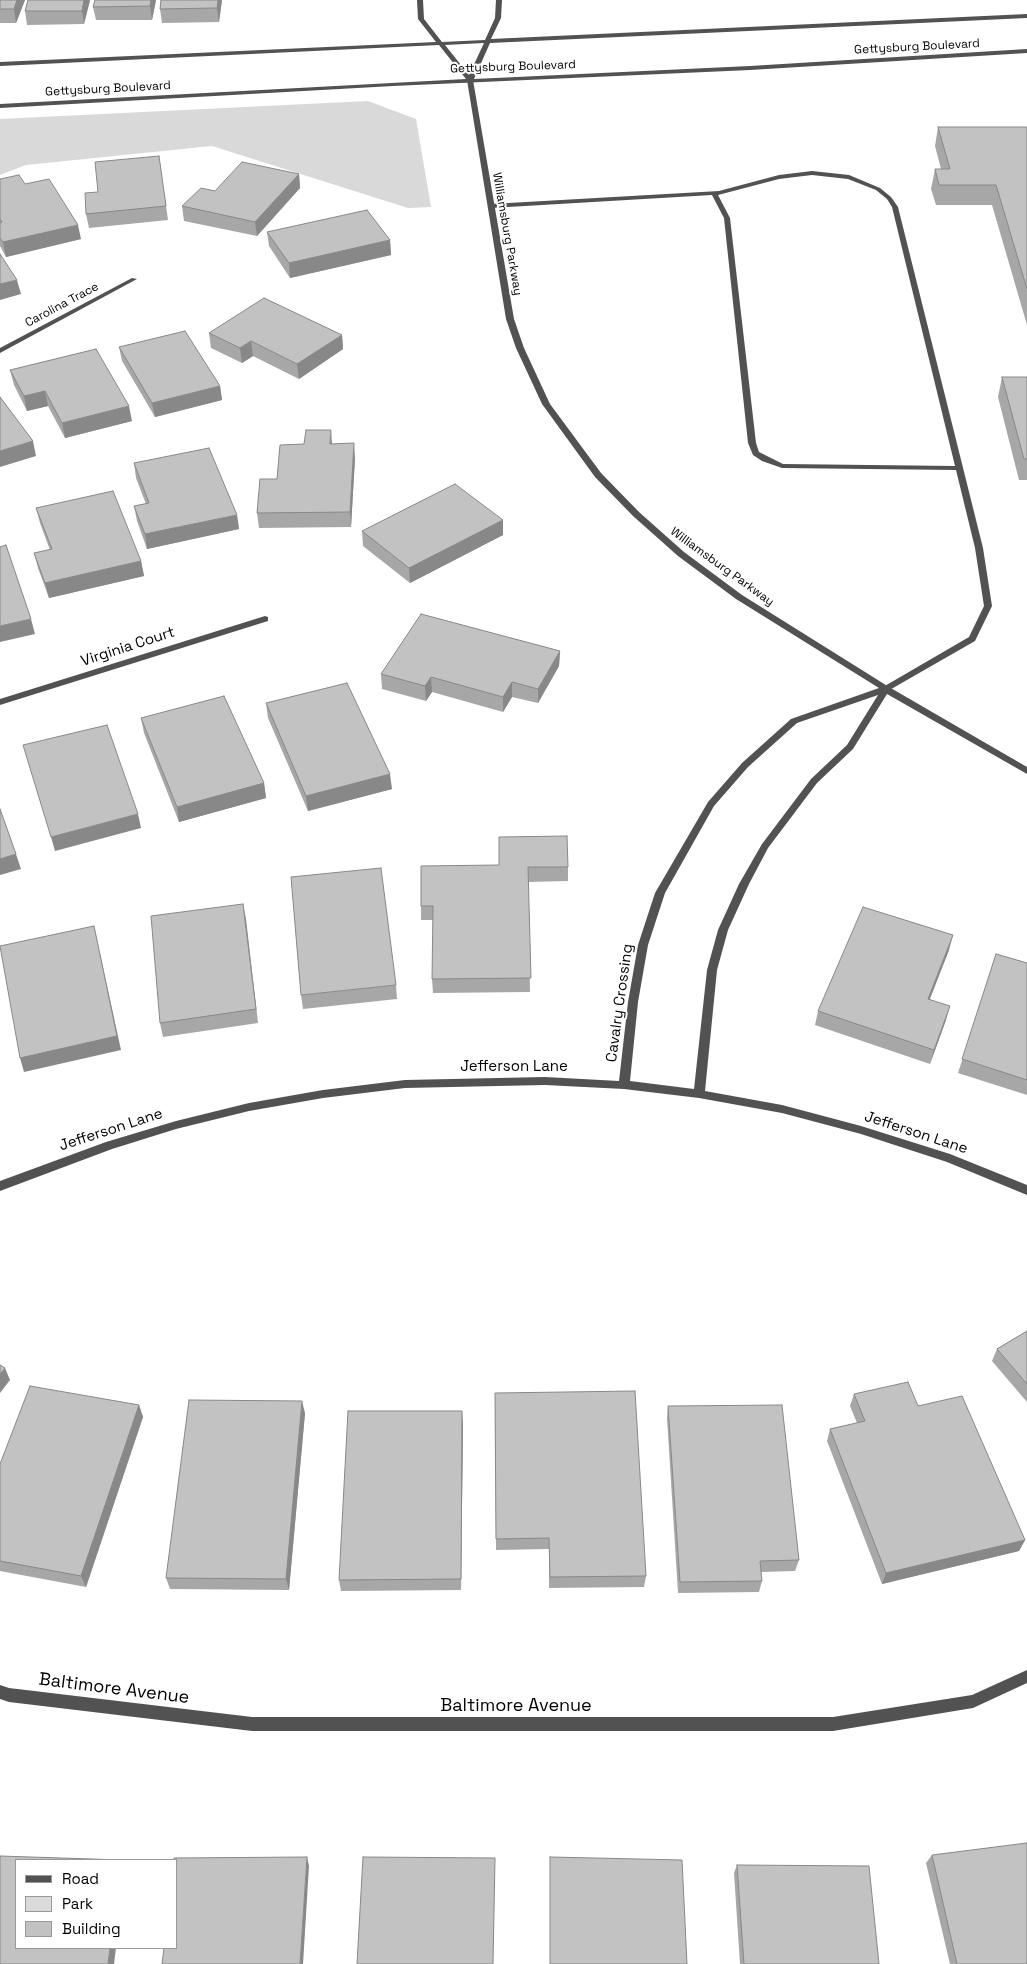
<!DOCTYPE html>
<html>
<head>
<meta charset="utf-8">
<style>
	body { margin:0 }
	#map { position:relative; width:1027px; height:1964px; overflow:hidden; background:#fff; font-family:"Space Grotesk",sans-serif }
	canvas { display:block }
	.legend { position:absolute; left:15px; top:1859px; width:162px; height:90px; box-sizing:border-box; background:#fff; border:1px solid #999; margin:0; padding:6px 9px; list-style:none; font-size:15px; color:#000 }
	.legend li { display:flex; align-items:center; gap:10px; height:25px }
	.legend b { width:25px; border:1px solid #999 }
</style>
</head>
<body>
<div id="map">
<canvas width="1027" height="1964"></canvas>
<ul class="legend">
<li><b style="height:6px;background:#525252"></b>Road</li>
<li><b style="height:14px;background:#d9d9d9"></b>Park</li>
<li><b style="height:14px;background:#c2c2c2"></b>Building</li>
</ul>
</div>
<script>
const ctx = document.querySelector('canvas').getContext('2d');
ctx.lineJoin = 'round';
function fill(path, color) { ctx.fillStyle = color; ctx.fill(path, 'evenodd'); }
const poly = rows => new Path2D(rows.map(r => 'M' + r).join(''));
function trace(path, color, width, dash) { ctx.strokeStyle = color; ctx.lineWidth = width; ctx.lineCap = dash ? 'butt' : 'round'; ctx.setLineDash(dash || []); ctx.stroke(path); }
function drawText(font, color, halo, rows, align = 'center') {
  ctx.font = font + ' "Space Grotesk",sans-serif'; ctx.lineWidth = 4; ctx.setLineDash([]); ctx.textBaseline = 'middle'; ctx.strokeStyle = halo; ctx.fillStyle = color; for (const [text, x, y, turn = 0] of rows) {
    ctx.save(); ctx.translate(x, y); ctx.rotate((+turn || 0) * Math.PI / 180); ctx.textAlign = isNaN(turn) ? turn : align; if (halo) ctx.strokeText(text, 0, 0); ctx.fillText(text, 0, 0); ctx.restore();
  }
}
fill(poly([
	[368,101,416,119,431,207,408,208,212,146,26,165,0,175,0,119]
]), '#d9d9d9');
fill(poly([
	[812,171,849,175,880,188,891,197,898,207,983,548,992,606,975,641,886,692,882,689,883,687,969,637,984,606,975,548,956,470,782,468,762,461,753,455,748,443,724,218,712,195,491,208,488,206,491,204,719,191,779,175,812,171],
	[812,175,848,179,876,190,887,199,892,207,955,466,783,464,759,452,756,443,730,218,718,195,779,179,812,175]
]), '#525252');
fill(poly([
	[470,78,473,80,514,319,524,348,550,404,601,473,639,512,684,552,742,595,889,687,1027,767,1027,774,887,694,853,749,817,783,768,848,749,884,728,930,717,970,705,1091,782,1105,861,1126,950,1154,1027,1185,1027,1195,947,1162,861,1134,782,1113,699,1098,624,1089,545,1085,405,1088,323,1098,249,1111,176,1129,112,1149,0,1191,0,1181,106,1142,176,1121,249,1103,323,1090,405,1080,545,1077,619,1081,628,1002,638,945,655,893,708,802,742,763,791,719,879,688,736,599,678,556,633,516,595,477,542,404,516,348,506,319,467,80,470,78],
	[878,695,847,745,811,779,762,844,739,884,718,930,707,970,694,1089,630,1081,638,1002,648,945,665,893,714,806,748,767,797,723,878,695],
	[132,278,137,279,0,353,0,348,132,278],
	[265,616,268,617,268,621,0,705,0,699,265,616],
	[1027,1670,1027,1683,973,1708,833,1731,252,1731,9,1702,0,1699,0,1685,9,1688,252,1717,833,1717,972,1695,1027,1670]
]), '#525252');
fill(poly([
	[417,0,423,0,424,19,442,42,485,40,495,18,496,0,502,0,501,18,491,39,1027,14,1027,18,490,43,474,79,750,66,1027,49,1027,53,750,70,393,86,0,108,0,104,466,79,439,45,0,66,0,62,436,42,418,19,417,0],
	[484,43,469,75,445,45,484,43]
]), '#525252');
fill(poly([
	[0,0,25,0,16,23,0,23],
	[90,0,84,24,27,25,25,11],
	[156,0,152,20,96,20,93,7],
	[161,0,222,0,219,22,162,23,160,9],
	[938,127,1027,127,1027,325,992,205,936,205,931,189,935,169,941,169,935,146],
	[159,156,168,220,89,228,86,214],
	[299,174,300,188,257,236,184,221,182,206,215,191],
	[0,179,25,184,81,239,6,257,0,246],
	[267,232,390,240,391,255,290,278,269,246],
	[209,333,342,335,343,349,299,379,253,356,242,363,211,348],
	[119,347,220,386,222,400,155,417,122,361],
	[10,370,132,421,65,438,48,406,27,411,14,385],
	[1002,377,1027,377,1027,480,1019,480,998,397],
	[332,444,355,458,351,527,259,528,257,513,277,479],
	[134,463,237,515,239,529,147,549,137,521,134,506,146,504,136,478],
	[36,508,141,561,144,576,49,598,38,568,34,553,50,550,40,523],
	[503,520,503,535,410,583,363,546,362,531],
	[560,651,559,666,538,703,512,697,503,712,432,692,426,701,382,689,381,674],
	[266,703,392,789,308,811,268,718],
	[141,718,264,783,266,798,179,822,144,733],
	[421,866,568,867,568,881,528,882,530,992,433,993,432,979,433,920,421,920],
	[243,904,258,1023,163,1037,160,1023],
	[949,950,930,999,946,1020,930,1064,815,1025,818,1011],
	[996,954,1027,963,1027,1095,958,1073],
	[396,985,397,999,303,1009,301,995],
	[1027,1331,1027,1402,992,1361,997,1349],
	[495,1393,646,1576,644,1587,549,1588,549,1549,496,1550],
	[854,1394,918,1406,1025,1540,1019,1551,882,1584,827,1441,830,1429,857,1423,850,1406],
	[139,1405,143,1417,86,1587,0,1571,0,1464],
	[668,1406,799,1560,795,1571,761,1572,762,1581,759,1592,678,1593,667,1418],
	[305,1413,289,1590,170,1589,166,1578],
	[463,1423,461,1590,341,1591,339,1580],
	[932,1855,1027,1964,950,1964,926,1863],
	[550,1857,687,1964,550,1964],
	[737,1865,879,1964,740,1964,734,1873]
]), '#a7a7a7');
fill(poly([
	[17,0,25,0,16,23,14,9],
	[84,0,90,0,84,24,82,11],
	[151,0,156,0,152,20,150,6],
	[218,0,222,0,219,22,217,8],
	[299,174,300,188,257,236,255,222],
	[78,225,81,239,6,257,3,242],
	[390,240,391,255,290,278,289,263],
	[17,280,21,294,0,300,0,284],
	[342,335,343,349,299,379,297,364],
	[251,341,253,356,242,363,240,348],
	[220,386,222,400,155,417,152,403],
	[45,391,48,406,27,411,24,396],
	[129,406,132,421,65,438,62,423],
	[331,430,332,444,330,444],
	[33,441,36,456,0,467,0,451],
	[354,443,355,458,351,527,350,512],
	[237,515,239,529,147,549,145,534],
	[503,520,503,535,410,583,409,568],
	[141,561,144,576,49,598,45,583],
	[31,619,35,634,0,642,0,626],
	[560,651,559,666,538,703,538,689],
	[431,677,432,692,426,701,425,686],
	[512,682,512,697,503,712,503,697],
	[390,774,392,789,308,811,306,796],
	[264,783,266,798,179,822,177,807],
	[138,814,141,828,55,851,51,837],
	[16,854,21,869,0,875,0,859],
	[243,904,246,919,258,1023,256,1009],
	[94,926,121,1050,24,1072,20,1058],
	[953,935,949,950,924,1013,928,999],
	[950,1006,946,1020,930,1064,934,1050],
	[5,1368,10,1380,0,1393,0,1374],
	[302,1401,305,1413,289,1590,286,1579],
	[139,1405,143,1417,86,1587,81,1576],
	[462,1411,463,1423,461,1590,461,1579],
	[1025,1540,1019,1551,882,1584,886,1573],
	[307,1857,309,1866,303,1964,300,1964],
	[110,1948,116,1948,114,1964,108,1964]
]), '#888');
const building = poly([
	[0,0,17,0,14,9,0,9,0,0],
	[28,0,84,0,82,11,25,11,28,0],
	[95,0,151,0,150,6,93,7,95,0],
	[161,0,218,0,217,8,160,9,161,0],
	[938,127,1027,127,1027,289,996,185,939,185,935,169,950,169,938,127],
	[159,156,166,206,86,214,85,193,98,192,95,162,159,156],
	[242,162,299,174,255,222,182,206,201,188,215,191,242,162],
	[19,175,25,184,49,179,78,225,3,242,0,238,0,223,2,222,0,219,0,179,19,175],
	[367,210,390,240,289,263,267,232,367,210],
	[0,254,17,280,0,284,0,254],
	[264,298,342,335,297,364,251,341,240,348,209,333,264,298],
	[185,331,220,386,152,403,119,347,185,331],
	[96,349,129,406,62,423,45,391,24,396,10,370,96,349],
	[1002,377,1027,377,1027,459,1024,459,1002,377],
	[0,397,33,441,0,451,0,397],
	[306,430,331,430,330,444,354,443,350,512,257,513,260,479,277,479,280,445,304,444,306,430],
	[209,448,237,515,145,534,134,506,149,503,134,463,209,448],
	[455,484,503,520,409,568,362,531,455,484],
	[113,491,141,561,45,583,34,553,52,549,36,508,113,491],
	[6,545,31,619,0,626,0,547,6,545],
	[421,614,560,651,538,689,512,682,503,697,431,677,425,686,381,674,421,614],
	[347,683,390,774,306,796,266,703,347,683],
	[224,696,264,783,177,807,141,718,224,696],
	[107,725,138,814,51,837,23,745,107,725],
	[0,809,16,854,0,859,0,809],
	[567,836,568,867,528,867,531,978,432,979,433,906,421,906,421,866,499,865,499,837,567,836],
	[381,868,396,985,301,995,291,877,381,868],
	[243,904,256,1009,160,1023,151,916,243,904],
	[863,907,953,935,928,999,950,1006,934,1050,818,1011,863,907],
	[94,926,117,1036,20,1058,0,946,94,926],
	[996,954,1027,963,1027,1080,962,1059,996,954],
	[1027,1331,1027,1384,997,1349,1027,1331],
	[0,1365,5,1368,0,1374,0,1365],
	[908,1382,918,1406,962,1396,1025,1540,886,1573,830,1429,865,1421,854,1394,908,1382],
	[30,1386,139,1405,81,1576,0,1561,0,1464,30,1386],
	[635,1391,646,1576,550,1577,549,1538,496,1539,495,1393,635,1391],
	[189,1400,302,1401,286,1579,166,1578,189,1400],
	[782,1405,799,1560,760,1561,762,1581,680,1582,668,1406,782,1405],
	[348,1411,462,1411,461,1579,339,1580,348,1411],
	[1027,1843,1027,1964,957,1964,932,1855,1027,1843],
	[0,1856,123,1860,16,1860,16,1948,110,1948,108,1964,0,1964,0,1856],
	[307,1857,300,1964,162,1964,164,1948,176,1948,176,1860,174,1860,174,1858,307,1857],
	[363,1857,495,1858,493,1964,357,1964,363,1857],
	[550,1857,682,1860,687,1964,550,1964,550,1857],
	[737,1865,869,1866,879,1964,744,1964,737,1865]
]);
fill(building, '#c2c2c2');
trace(building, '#888', 1);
drawText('12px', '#000', '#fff', [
	["Gettysburg Boulevard",917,47,-3],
	["Gettysburg Boulevard",513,67,-2],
	["Gettysburg Boulevard",108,89,-3],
	["Williamsburg Parkway",507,234,80],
	["Carolina Trace",62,305,-28],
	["Williamsburg Parkway",722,567,36]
]);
drawText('15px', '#000', '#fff', [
	["Virginia Court",128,647,-18],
	["Cavalry Crossing",620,1003,-82],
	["Jefferson Lane",514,1067],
	["Jefferson Lane",111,1130,-18],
	["Jefferson Lane",916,1133,18]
]);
drawText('18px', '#000', '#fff', [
	["Baltimore Avenue",114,1689,7],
	["Baltimore Avenue",516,1706]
]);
</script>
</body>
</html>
